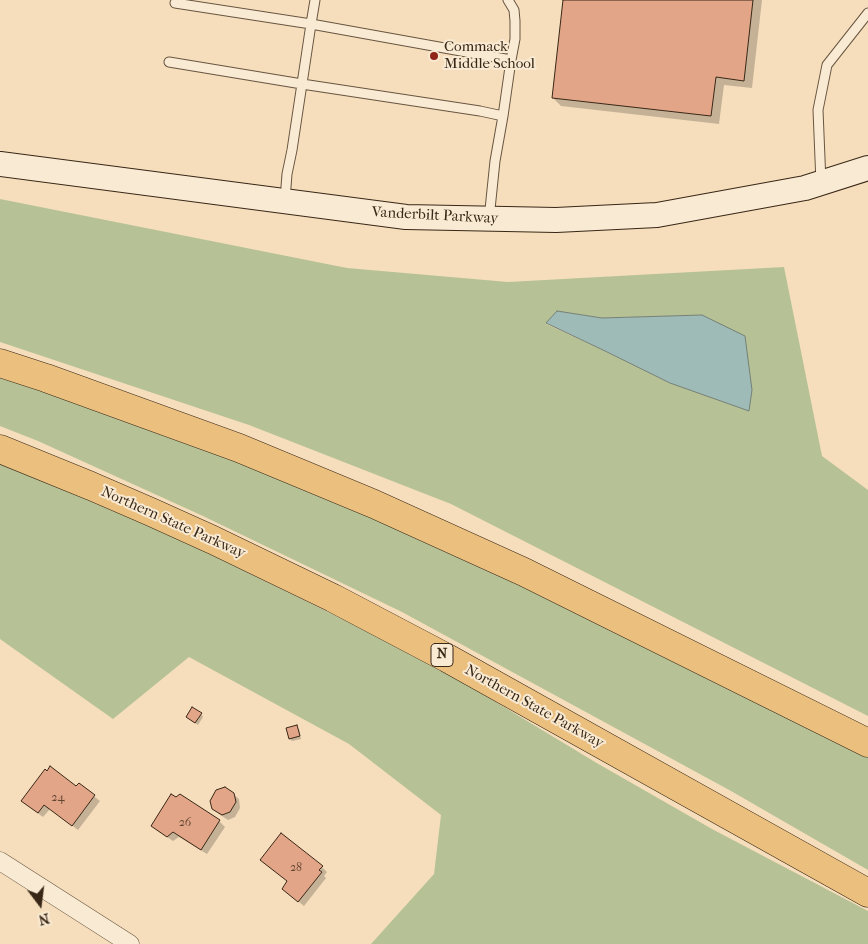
<!DOCTYPE html>
<html>
<head>
<meta charset="utf-8">
<style>
	body { margin:0 }
	#map { position:relative; width:868px; height:944px; overflow:hidden; background:#f6debc; font-family:"IM FELL French Canon",serif }
	canvas { display:block }
	.north { position:absolute; left:15px; top:879px; width:50px; height:50px; -webkit-text-stroke:4px #f9ead3; paint-order:stroke; rotate:165deg; font-size:14px; font-weight:700; line-height:20px; text-align:center; color:#382716 }
	.north::after { content:''; display:block; margin:auto; width:18px; height:22px; background:#382716; clip-path:polygon(50% 0,100% 100%,50% 72%,0 100%) }
</style>
</head>
<body>
<div id="map">
<canvas width="868" height="944"></canvas>
<div class="north">N</div>
</div>
<script>
const ctx = document.querySelector('canvas').getContext('2d');
ctx.lineJoin = 'round';
function fill(path, color) { ctx.fillStyle = color; ctx.fill(path, 'evenodd'); }
const poly = rows => new Path2D(rows.map(r => 'M' + r).join(''));
function trace(path, color, width, dash) { ctx.strokeStyle = color; ctx.lineWidth = width; ctx.lineCap = dash ? 'butt' : 'round'; ctx.setLineDash(dash || []); ctx.stroke(path); }
function drawText(font, color, halo, rows, align = 'center') {
  ctx.font = font + ' "IM FELL French Canon",serif'; ctx.lineWidth = 4; ctx.setLineDash([]); ctx.textBaseline = 'middle'; ctx.strokeStyle = halo; ctx.fillStyle = color; for (const [text, x, y, turn = 0] of rows) {
    ctx.save(); ctx.translate(x, y); ctx.rotate((+turn || 0) * Math.PI / 180); ctx.textAlign = isNaN(turn) ? turn : align; if (halo) ctx.strokeText(text, 0, 0); ctx.fillText(text, 0, 0); ctx.restore();
  }
}
fill(poly([
	[0,199,347,268,508,282,784,267,822,456,868,490,868,716,451,504,249,425,0,342],
	[557,311,602,318,702,315,749,410,670,383,603,350,546,324],
	[0,374,185,440,438,543,868,757,868,870,731,791,402,612,203,516,38,441,0,426],
	[0,464,114,507,428,661,595,762,712,829,868,911,868,944,371,944,434,874,441,815,349,744,189,657,113,719,0,639]
]), '#b6c295');
const water = poly([
	[557,311,602,318,702,315,745,336,752,390,749,411,670,383,603,350,546,323,557,311]
]);
fill(water, '#9ebbb7');
trace(water, '#758077', 1);
fill(poly([
	[564,0,762,0,752,88,724,85,719,124,561,106,553,98],
	[201,714,203,717,198,725,190,720],
	[296,727,299,729,301,739,292,741,290,739],
	[47,772,77,788,79,785,100,801,78,830,50,809,43,817,28,806],
	[233,794,239,799,240,808,235,817,228,820,219,814,213,809],
	[180,796,219,821,225,827,207,854,179,837,173,841,158,831,152,826],
	[322,867,327,872,324,876,326,878,304,906,289,894,289,882]
]), '#0003');
const building = poly([
	[563,0,753,0,744,81,716,77,711,116,552,98,563,0],
	[192,707,202,713,195,723,186,717,192,707],
	[297,725,300,736,289,739,286,728,297,725],
	[50,766,76,786,79,783,95,795,72,826,44,805,38,813,21,801,45,769,47,771,50,766],
	[225,787,234,793,236,802,230,812,222,815,212,809,210,801,216,790,225,787],
	[171,794,176,797,180,794,220,820,201,850,173,832,167,837,151,826,171,794],
	[281,833,323,866,319,870,322,872,298,902,282,889,287,881,260,860,281,833]
]);
fill(building, '#e3a588');
trace(building, '#382716', 1);
const service = poly([
	[508,0,514,10,515,21,515,39,511,60],
	[175,3,311,24,315,0],
	[169,62,302,84,480,111,503,116],
	[821,183,818,110,827,65,868,13],
	[285,200,287,174,292,150,311,24,511,60,503,116,495,161,489,219]
]);
const minor = poly([
	[0,861,130,944]
]);
const secondary = poly([
	[0,164,406,217,556,220,657,215,805,188,868,168]
]);
const motorway = poly([
	[0,363,46,378,239,448,374,504,524,572,868,743],
	[0,449,91,486,151,512,213,540,333,598,447,658,868,893]
]);
trace(service, '#685540', 11);
trace(minor, '#685540', 19);
trace(secondary, '#382716', 26);
trace(motorway, '#382716', 29);
trace(service, '#f9ead3', 9);
trace(minor, '#f9ead3', 18);
trace(secondary, '#f9ead3', 24);
trace(motorway, '#ebbf7e', 28);
for (const [x, y, r, color] of [
	[434,56,5,"#8f2418"]
]) { const dot = new Path2D(); dot.arc(x, y, r, 0, 2 * Math.PI); ctx.fillStyle = color; ctx.fill(dot); trace(dot, '#f9ead3', 2); }
drawText('12px', '#634632', null, [
	["24",58,798],
	["26",185,823],
	["28",296,868]
]);
for (const [x, y, w] of [
	[442,655,22]
]) { const box = new Path2D(); box.roundRect(x - w / 2, y - 11.5, w, 23, 4); ctx.fillStyle = '#f9ead3'; ctx.fill(box); trace(box, '#382716', 1); }
drawText('bold 14px', '#382716', null, [
	["N",442,655]
]);
drawText('15px', '#382716', '#f9ead3', [
	["Commack",444,47],
	["Middle School",444,64]
], 'left');
drawText('15px', '#382716', '#f9ead3', [
	["Vanderbilt Parkway",435,216,3],
	["Northern State Parkway",173,523,24],
	["Northern State Parkway",534,707,29]
]);
</script>
</body>
</html>
